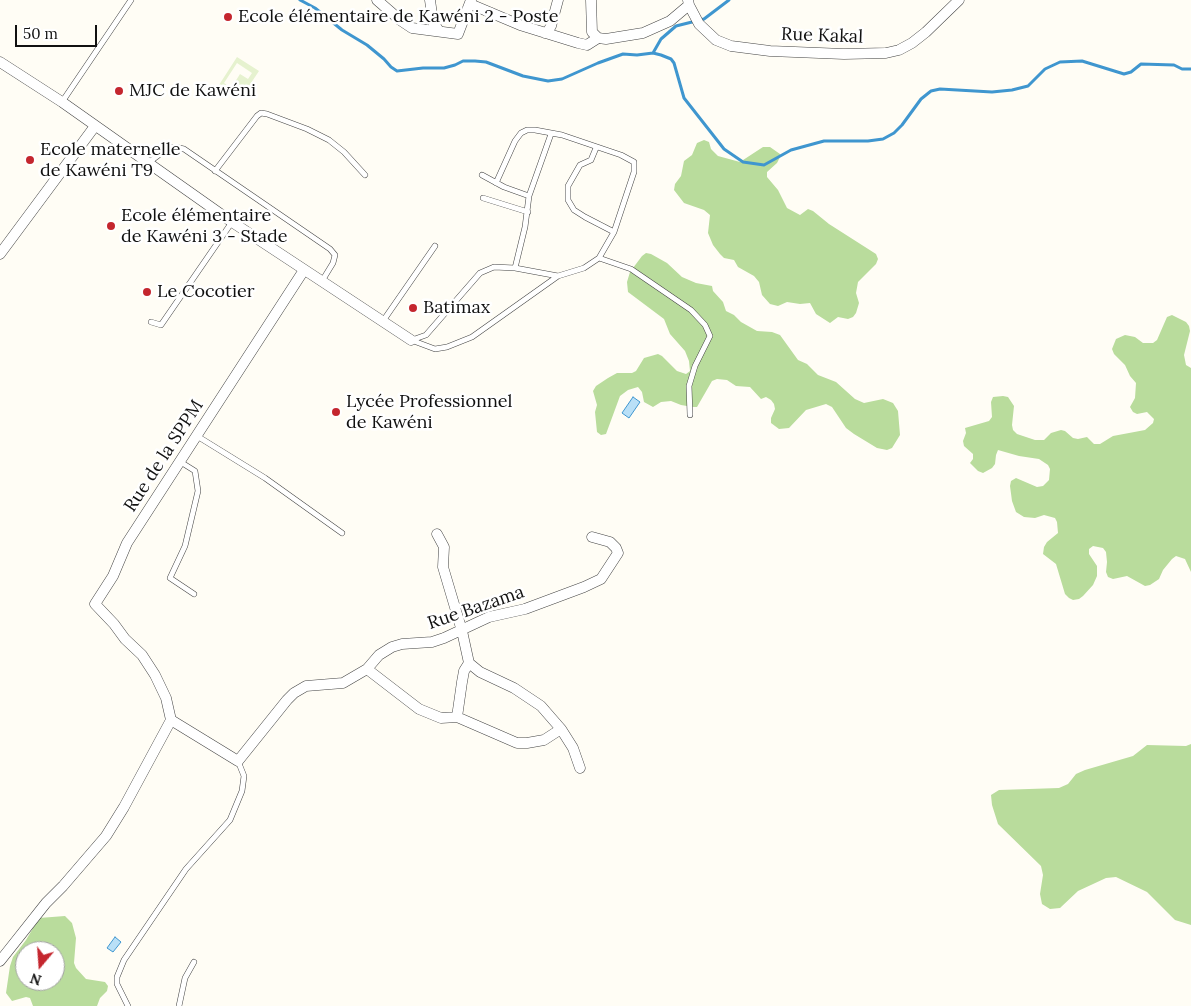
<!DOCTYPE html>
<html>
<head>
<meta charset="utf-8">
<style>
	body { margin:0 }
	#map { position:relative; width:1191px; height:1006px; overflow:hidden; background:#fffdf5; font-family:Lora,serif }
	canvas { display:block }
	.north { position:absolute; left:15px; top:941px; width:50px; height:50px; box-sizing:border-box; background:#fff; border:1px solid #a0a0a0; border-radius:50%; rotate:198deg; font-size:14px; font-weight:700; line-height:20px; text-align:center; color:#111 }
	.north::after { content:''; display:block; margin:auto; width:18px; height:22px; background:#c4262e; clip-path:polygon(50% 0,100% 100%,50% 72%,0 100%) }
	.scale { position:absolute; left:15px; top:25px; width:82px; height:22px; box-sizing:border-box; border:2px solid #111; border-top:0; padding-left:6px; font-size:15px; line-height:18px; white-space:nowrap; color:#111; -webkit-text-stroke:4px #fff; paint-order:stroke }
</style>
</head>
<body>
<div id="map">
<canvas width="1191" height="1006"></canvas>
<div class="north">N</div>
<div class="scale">50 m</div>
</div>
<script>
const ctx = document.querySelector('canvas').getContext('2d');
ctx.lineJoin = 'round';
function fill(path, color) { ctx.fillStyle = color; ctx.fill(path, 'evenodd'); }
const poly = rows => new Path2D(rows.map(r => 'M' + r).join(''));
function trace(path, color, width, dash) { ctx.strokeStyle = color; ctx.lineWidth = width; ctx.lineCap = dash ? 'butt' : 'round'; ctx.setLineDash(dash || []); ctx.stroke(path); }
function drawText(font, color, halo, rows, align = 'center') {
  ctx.font = font + ' Lora,serif'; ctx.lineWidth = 5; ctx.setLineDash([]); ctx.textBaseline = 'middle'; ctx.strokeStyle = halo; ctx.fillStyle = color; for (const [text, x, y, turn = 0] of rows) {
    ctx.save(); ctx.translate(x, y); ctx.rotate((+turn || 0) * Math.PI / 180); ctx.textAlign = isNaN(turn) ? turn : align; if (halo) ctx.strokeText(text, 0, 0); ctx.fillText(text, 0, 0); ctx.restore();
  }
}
fill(poly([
	[704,140,709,142,711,149,718,156,740,162,763,147,770,147,780,154,780,157,777,163,767,172,767,177,778,190,787,208,800,215,808,209,813,211,829,224,876,254,878,259,876,264,858,282,856,293,859,303,856,313,853,317,848,319,838,317,830,323,816,314,810,303,800,304,787,302,778,306,770,304,762,295,759,282,754,276,738,267,734,260,724,258,720,254,713,245,708,233,710,215,704,210,684,203,674,190,675,184,681,176,684,161,692,155,697,143],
	[646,253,651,254,667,263,682,277,696,283,712,286,713,291,723,302,726,311,734,315,741,322,757,331,772,332,780,335,798,360,807,364,818,375,836,382,855,399,864,403,883,399,893,403,898,411,900,435,892,448,887,450,877,448,854,434,846,428,832,407,826,404,806,410,789,428,779,429,771,423,771,418,775,409,774,404,771,400,766,397,761,399,750,387,736,386,727,380,717,379,712,381,697,407,693,407,681,405,671,401,661,402,653,407,644,402,642,392,638,387,628,390,620,396,606,434,601,435,597,432,595,412,597,405,593,391,596,386,608,378,617,373,632,373,636,371,644,358,658,354,662,356,677,371,686,374,690,371,689,361,685,351,670,334,664,319,628,292,627,282,630,272,642,256],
	[1172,315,1186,322,1189,326,1190,331,1184,355,1186,365,1191,368,1191,572,1185,559,1176,556,1172,559,1163,570,1159,579,1150,585,1145,586,1127,576,1113,579,1108,577,1106,572,1107,562,1106,552,1103,548,1093,546,1089,549,1089,554,1097,566,1097,576,1093,585,1083,596,1079,599,1073,600,1069,598,1065,594,1056,564,1043,554,1044,547,1047,542,1058,533,1057,522,1055,518,1044,515,1035,518,1024,517,1016,512,1012,501,1010,486,1011,481,1016,478,1037,487,1043,486,1049,480,1050,469,1048,465,1039,459,1019,456,998,450,996,455,995,464,992,468,983,473,978,471,970,463,973,459,973,454,964,446,963,441,966,433,965,428,989,421,992,417,991,402,993,397,1003,396,1008,397,1014,406,1012,425,1013,430,1017,434,1035,440,1044,440,1051,433,1061,430,1065,431,1073,438,1078,439,1087,437,1094,444,1100,444,1113,436,1145,430,1153,423,1154,419,1147,412,1137,414,1133,412,1130,407,1135,398,1136,383,1130,376,1125,365,1114,354,1112,349,1116,339,1125,335,1135,337,1143,343,1153,343,1157,340,1167,317],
	[1191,744,1191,925,1175,920,1147,892,1116,877,1106,878,1078,891,1060,908,1050,909,1042,904,1040,894,1043,875,1041,866,998,824,992,805,991,795,999,790,1059,788,1068,784,1076,774,1085,770,1133,756,1147,745,1186,746],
	[65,916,72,923,76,938,74,963,76,968,86,979,105,982,108,986,107,991,100,998,97,1006,33,1006,30,998,26,997,12,1001,6,993,10,966,13,957,26,940,39,918],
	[25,951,55,951,55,981,25,981]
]), '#b9dc9c');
fill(poly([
	[237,57,259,71,241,98,219,85],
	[237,63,252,73,248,79,240,74,235,82,243,87,239,93,224,83]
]), '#e6f2cf');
const water = poly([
	[633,397,640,402,629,418,622,413,633,397],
	[115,937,121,942,113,952,107,948,115,937]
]);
fill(water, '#b9e0f7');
trace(water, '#3f96cf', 1);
trace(poly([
	[300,0,315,8,342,30,367,45,384,59,391,67,397,71,423,68,444,68,455,65,463,61,475,61,486,62,523,76,548,81,562,79,598,63,623,54,637,55,653,53,661,55,671,59,674,63,684,98,724,149,743,162,764,165,791,150,824,141,868,141,883,139,894,133,902,125,921,99,931,91,940,89,992,92,1012,90,1028,86,1045,69,1060,62,1082,61,1124,74,1131,72,1141,64,1174,65,1182,69,1191,69],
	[653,53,661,39,676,26,704,19,729,0]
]), '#3f96cf', 3);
const lane = poly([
	[62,102,131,0],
	[596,148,591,160,580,165,568,186,568,200,574,210,585,217,614,232],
	[148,163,168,148,175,147,184,149,330,249,335,255,333,263,322,281],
	[215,171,257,116,261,113,267,114,307,129,329,140,344,152,365,175],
	[482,175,504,187,529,196],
	[483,198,528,212],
	[599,258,631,269,691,310,705,325,710,336,695,366,689,386,690,415],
	[515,268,525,227,529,196,551,134],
	[383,321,435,246],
	[151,322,161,325,232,222],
	[411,340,435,349,447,347,472,337,558,276,584,268,599,258,614,232,634,172,634,162,621,155,562,135,535,130,527,130,521,133,515,141,496,183],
	[412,340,426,335,480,273,494,267,515,268,558,276],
	[197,436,265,478,342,533],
	[179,461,195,471,198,491,185,546,170,578,194,594],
	[128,1006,117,984,117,977,124,960,186,869,230,820,242,791,244,776,238,761],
	[179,1006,185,978,194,962]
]);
const street = poly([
	[377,0,400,20,412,28,458,34,471,0],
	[430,0,433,22,439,31],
	[591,0,592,32,598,38,606,39,643,33,670,21,689,5],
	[688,0,689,5,699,24,716,40,731,46,770,51,844,54,886,53,899,50,912,43,926,32,959,0],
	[470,4,520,25,578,43,587,45,598,38],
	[545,33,548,31,551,26,558,0],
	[0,62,62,102,232,222,411,340],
	[0,254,95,126],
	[437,534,444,547,443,567,462,631,469,663,480,672,514,688,541,706,561,729,573,748,580,768],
	[367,669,419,709,441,718,457,717,517,743,527,743,544,740,561,729],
	[457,717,462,682,464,671,469,663],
	[171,720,238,761,287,700,294,693,306,686,343,683,367,669,379,655,392,647,402,644,432,642,444,638,489,617,525,609,584,587,601,579,618,553,616,548,610,542,592,537],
	[0,961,46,903,63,886,106,836,124,807,171,720,166,698,155,675,142,655,125,639,114,624,95,604,113,576,127,543,304,270]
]);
trace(lane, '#444', 6);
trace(street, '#444', 11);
trace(lane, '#fff', 5);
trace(street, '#fff', 10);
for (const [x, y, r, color] of [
	[228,17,5,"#c4262e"],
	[119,91,5,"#c4262e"],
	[30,160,5,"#c4262e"],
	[111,226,5,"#c4262e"],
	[147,292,5,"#c4262e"],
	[413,308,5,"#c4262e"],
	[336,412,5,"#c4262e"]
]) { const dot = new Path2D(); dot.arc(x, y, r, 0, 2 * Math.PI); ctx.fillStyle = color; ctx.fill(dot); trace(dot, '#fff', 2); }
drawText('18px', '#111', '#fff', [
	["Ecole élémentaire de Kawéni 2 - Poste",238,17],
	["MJC de Kawéni",129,91],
	["Ecole maternelle",40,150],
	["de Kawéni T9",40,171],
	["Ecole élémentaire",121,216],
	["de Kawéni 3 - Stade",121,237],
	["Le Cocotier",157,292],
	["Batimax",423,308],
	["Lycée Professionnel",346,402],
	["de Kawéni",346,423]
], 'left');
drawText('18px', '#111', '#fff', [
	["Rue Kakal",822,36,2],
	["Rue de la SPPM",164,456,-57],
	["Rue Bazama",476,608,-19]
]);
</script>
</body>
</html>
